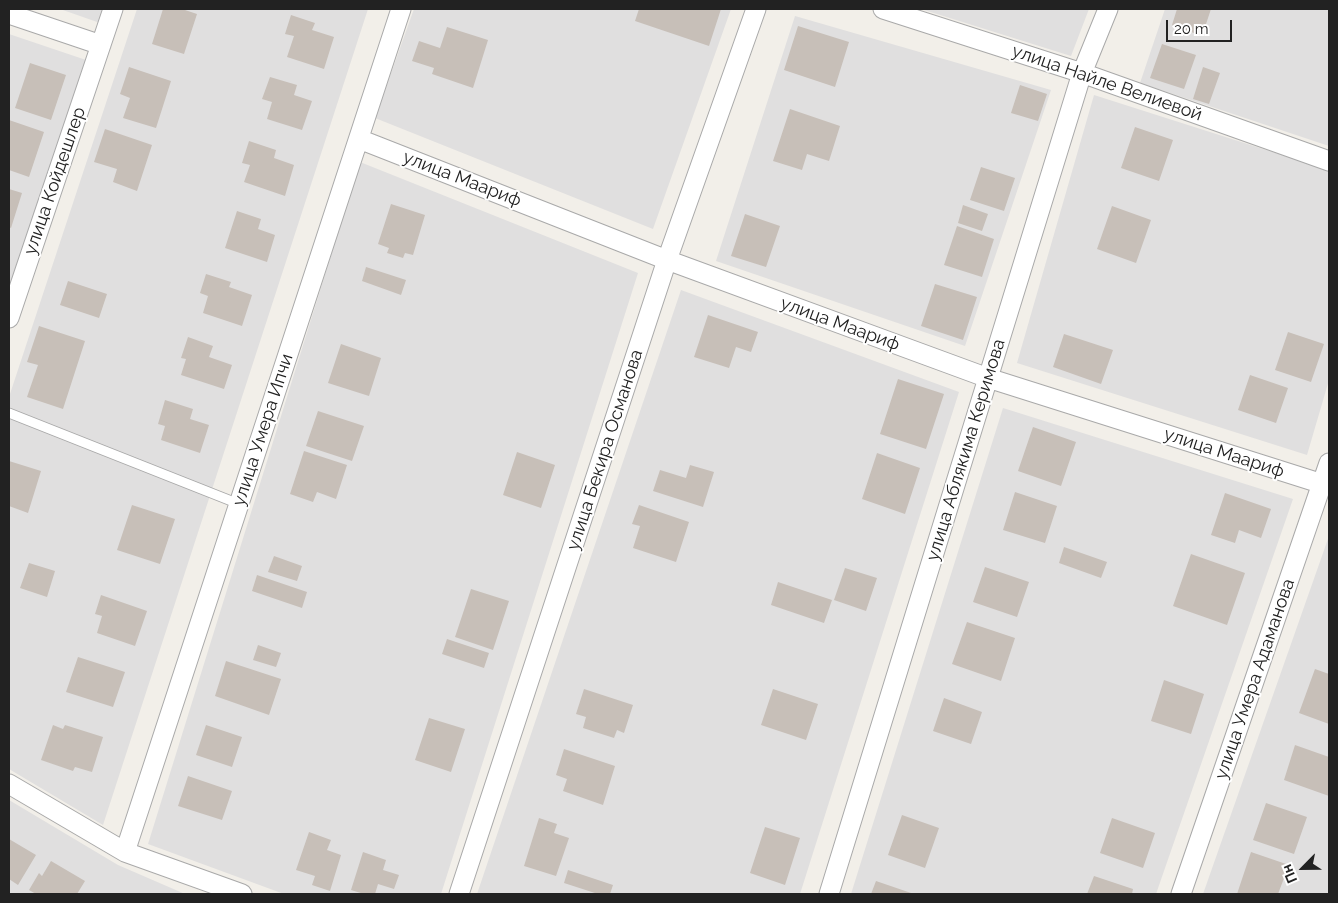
<!DOCTYPE html>
<html>
<head>
<meta charset="utf-8">
<style>
	body { margin:0 }
	#map { position:relative; width:1338px; height:903px; overflow:hidden; background:#f2efe9; font-family:Raleway,sans-serif }
	canvas { display:block }
	.frame { position:absolute; inset:0; border:10px solid #222; pointer-events:none }
	.north { position:absolute; left:1278px; top:843px; width:50px; height:50px; -webkit-text-stroke:4px #fff; paint-order:stroke; rotate:247deg; font-size:14px; font-weight:700; line-height:20px; text-align:center; color:#222 }
	.north::after { content:''; display:block; margin:auto; width:18px; height:22px; background:#222; clip-path:polygon(50% 0,100% 100%,50% 72%,0 100%) }
	.scale { position:absolute; left:1166px; top:20px; width:66px; height:22px; box-sizing:border-box; border:2px solid #222; border-top:0; padding-left:6px; font-size:15px; line-height:18px; white-space:nowrap; color:#222; -webkit-text-stroke:4px #fff; paint-order:stroke }
</style>
</head>
<body>
<div id="map">
<canvas width="1338" height="903"></canvas>
<div class="frame"></div>
<div class="north">Пн</div>
<div class="scale">20 m</div>
</div>
<script>
const ctx = document.querySelector('canvas').getContext('2d');
ctx.lineJoin = 'round';
function fill(path, color) { ctx.fillStyle = color; ctx.fill(path, 'evenodd'); }
const poly = rows => new Path2D(rows.map(r => 'M' + r).join(''));
function trace(path, color, width, dash) { ctx.strokeStyle = color; ctx.lineWidth = width; ctx.lineCap = dash ? 'butt' : 'round'; ctx.setLineDash(dash || []); ctx.stroke(path); }
function drawText(font, color, halo, rows, align = 'center') {
  ctx.font = font + ' Raleway,sans-serif'; ctx.lineWidth = 4; ctx.setLineDash([]); ctx.textBaseline = 'middle'; ctx.strokeStyle = halo; ctx.fillStyle = color; for (const [text, x, y, turn = 0] of rows) {
    ctx.save(); ctx.translate(x, y); ctx.rotate((+turn || 0) * Math.PI / 180); ctx.textAlign = isNaN(turn) ? turn : align; if (halo) ctx.strokeText(text, 0, 0); ctx.fillText(text, 0, 0); ctx.restore();
  }
}
fill(poly([
	[60,9,103,9,100,23],
	[137,9,368,9,103,825,9,769,9,397],
	[414,9,731,9,653,229,375,118],
	[921,9,1089,9,1071,56],
	[1165,9,1329,9,1329,146,1140,83],
	[795,16,1051,90,965,346,716,261],
	[9,34,89,61,9,290],
	[1094,95,1329,170,1329,380,1307,455,1017,363],
	[360,162,638,273,441,894,284,894,148,844],
	[681,290,959,392,800,894,477,894],
	[1003,408,1293,499,1156,894,851,894],
	[1329,536,1329,894,1203,894],
	[9,800,118,865,185,894,9,894]
]), '#e0dfdf');
fill(poly([
	[163,9,182,9,197,14,184,54,152,44],
	[639,9,721,9,709,46,635,21],
	[1177,9,1211,9,1202,36,1172,25],
	[291,15,315,23,312,30,334,37,324,69,287,57,294,36,285,34],
	[798,26,849,42,835,87,784,70],
	[447,27,488,40,473,88,432,74,434,68,412,61,419,41,440,48],
	[1162,44,1196,55,1184,89,1150,78],
	[30,63,66,75,51,120,15,108],
	[129,67,171,81,156,128,123,118,130,98,120,94],
	[1203,67,1220,73,1209,104,1193,99],
	[270,77,297,85,294,95,312,101,302,130,267,119,272,102,262,99],
	[1020,85,1047,94,1038,121,1011,113],
	[790,109,840,126,829,161,807,154,802,170,773,161],
	[9,120,44,132,29,177,9,170],
	[1135,127,1173,140,1159,181,1121,168],
	[105,129,152,145,137,191,113,182,117,169,94,162],
	[249,141,276,150,274,158,294,165,285,196,244,182,250,165,242,163],
	[981,167,1015,178,1004,211,970,200],
	[9,189,22,193,11,228,9,227],
	[391,204,425,215,413,255,405,253,403,258,387,253,389,248,378,244],
	[963,205,988,214,982,231,958,223],
	[1112,206,1151,220,1136,263,1097,249],
	[237,211,261,219,258,229,275,235,267,262,225,248],
	[745,214,780,226,766,267,731,256],
	[957,226,994,239,982,277,944,265],
	[366,267,406,280,401,295,362,281],
	[206,274,231,282,229,287,252,295,242,326,203,313,208,296,200,293],
	[68,281,107,294,99,318,60,305],
	[935,284,977,297,963,340,921,326],
	[708,315,758,332,751,352,736,347,729,368,694,357],
	[39,326,85,341,63,409,27,397,38,365,27,362],
	[1288,332,1324,344,1311,382,1275,370],
	[1064,334,1113,350,1101,384,1053,367],
	[188,337,213,346,209,357,232,365,224,389,181,375,186,359,181,358],
	[341,344,381,358,369,396,328,383],
	[1250,375,1288,388,1276,423,1238,410],
	[898,379,944,394,926,449,880,434],
	[165,400,193,409,190,419,209,425,200,453,161,440,165,426,158,424],
	[318,411,364,426,352,461,306,446],
	[1033,427,1076,442,1061,486,1018,471],
	[304,451,347,465,336,499,317,492,313,502,290,494],
	[517,452,555,465,541,508,503,495],
	[877,453,920,468,905,514,862,499],
	[9,461,41,471,28,513,9,506],
	[690,465,714,472,703,507,653,491,660,470,686,478],
	[1015,492,1057,506,1045,543,1003,530],
	[1225,493,1271,509,1261,538,1239,530,1235,543,1211,535],
	[132,505,175,519,160,564,117,550],
	[639,505,689,522,676,562,633,548,640,526,632,524],
	[1064,547,1107,562,1101,578,1059,563],
	[1191,554,1245,573,1227,625,1173,606],
	[274,556,302,566,297,581,268,572],
	[29,563,55,571,47,597,20,588],
	[985,567,1029,582,1017,617,973,602],
	[845,568,877,578,866,611,834,600],
	[257,575,307,592,302,608,252,591],
	[778,582,832,600,824,623,771,605],
	[471,589,509,601,493,650,455,637],
	[101,595,147,611,135,646,97,633,102,616,95,614],
	[967,622,1015,638,1001,681,952,664],
	[447,639,489,653,484,668,442,654],
	[258,645,281,653,276,667,253,660],
	[78,657,125,672,113,707,66,692],
	[226,661,281,679,269,715,215,696],
	[1315,669,1329,674,1329,724,1299,713],
	[1164,680,1204,694,1191,734,1151,721],
	[584,689,633,705,624,733,617,730,614,738,583,728,586,717,576,714],
	[773,689,818,704,806,740,761,725],
	[944,698,982,712,971,744,933,731],
	[429,718,465,729,451,772,415,760],
	[53,725,63,729,65,725,103,737,92,772,75,767,73,771,41,760],
	[206,725,242,737,232,767,196,755],
	[1295,745,1329,757,1329,796,1284,780],
	[564,749,615,766,603,805,563,791,567,779,556,775],
	[188,776,232,791,222,820,178,806],
	[1266,803,1307,817,1294,854,1253,840],
	[902,815,939,828,925,868,888,855],
	[539,818,557,824,554,833,569,838,556,876,524,866],
	[1112,818,1155,833,1143,868,1100,853],
	[765,827,800,838,785,885,750,873],
	[309,832,331,840,327,850,341,855,330,891,312,885,315,876,296,870],
	[9,839,36,855,18,885,9,879],
	[363,852,386,860,383,870,399,875,394,889,378,884,375,894,364,894,351,890],
	[1251,852,1289,865,1278,894,1237,894],
	[51,861,85,881,77,894,36,894,29,890,39,873,42,876],
	[568,870,613,885,610,894,598,894,564,883],
	[1094,876,1133,889,1132,894,1087,894],
	[876,881,914,894,871,894]
]), '#c7bfb8');
const service = poly([
	[9,413,239,504]
]);
const minor = poly([
	[883,9,1082,73,1329,161],
	[9,14,101,45],
	[359,139,667,260,988,378,1329,486],
	[9,318,113,9],
	[9,784,125,852,242,894],
	[125,852,401,9],
	[459,894,667,260,756,9],
	[829,894,1082,73,1108,9],
	[1181,894,1329,463]
]);
trace(service, '#a9a9a9', 11);
trace(minor, '#a9a9a9', 21);
trace(service, '#fff', 9);
trace(minor, '#fff', 19);
drawText('18px', '#222', '#fff', [
	["улица Найле Велиевой",1107,83,19],
	["улица Маариф",462,179,21],
	["улица Койдешлер",55,181,-71],
	["улица Маариф",840,324,20],
	["улица Умера Ипчи",263,430,-72],
	["улица Бекира Османова",605,450,-72],
	["улица Аблякима Керимова",966,450,-73],
	["улица Маариф",1224,453,18],
	["улица Умера Адаманова",1255,679,-71]
]);
</script>
</body>
</html>
